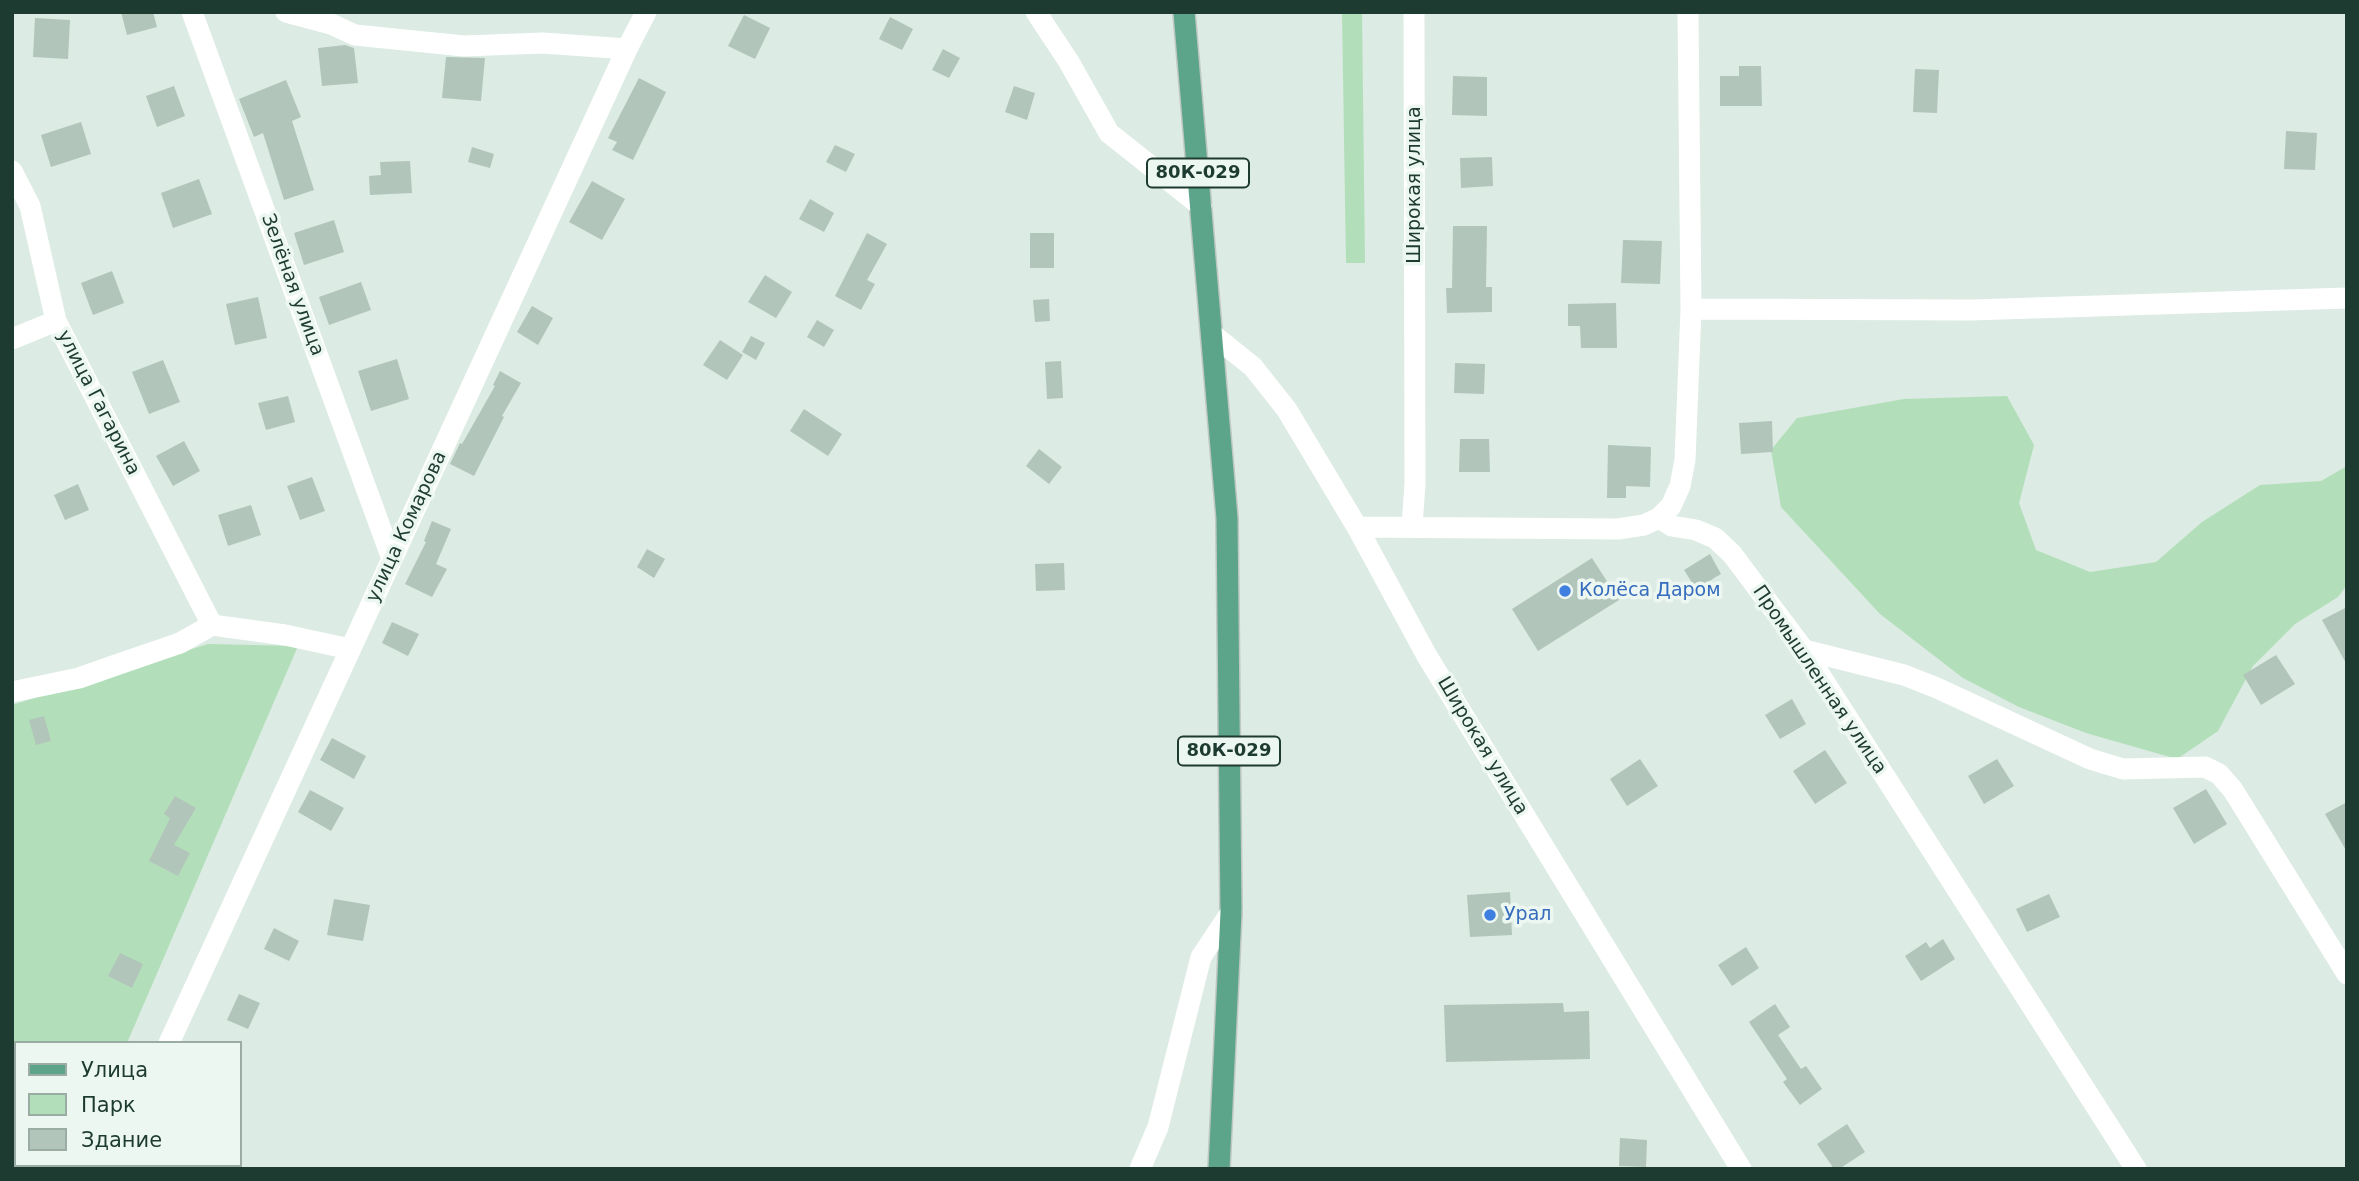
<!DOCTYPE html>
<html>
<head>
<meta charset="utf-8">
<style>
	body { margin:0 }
	#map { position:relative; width:2359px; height:1181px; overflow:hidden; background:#dcebe3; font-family:"DejaVu Sans",sans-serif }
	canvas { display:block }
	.frame { position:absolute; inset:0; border:14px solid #1d3b30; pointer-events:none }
	.legend { position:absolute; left:14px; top:1041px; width:228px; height:126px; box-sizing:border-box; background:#edf7f1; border:2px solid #9aaca4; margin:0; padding:9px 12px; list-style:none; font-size:21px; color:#1d3b30 }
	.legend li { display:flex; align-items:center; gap:14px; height:35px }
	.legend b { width:35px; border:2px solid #9aaca4 }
</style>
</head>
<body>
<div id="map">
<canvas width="2359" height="1181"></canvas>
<div class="frame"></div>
<ul class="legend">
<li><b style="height:9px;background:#5ca58a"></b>Улица</li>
<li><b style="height:19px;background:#b2dfb9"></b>Парк</li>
<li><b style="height:19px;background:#b2c5bb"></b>Здание</li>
</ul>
</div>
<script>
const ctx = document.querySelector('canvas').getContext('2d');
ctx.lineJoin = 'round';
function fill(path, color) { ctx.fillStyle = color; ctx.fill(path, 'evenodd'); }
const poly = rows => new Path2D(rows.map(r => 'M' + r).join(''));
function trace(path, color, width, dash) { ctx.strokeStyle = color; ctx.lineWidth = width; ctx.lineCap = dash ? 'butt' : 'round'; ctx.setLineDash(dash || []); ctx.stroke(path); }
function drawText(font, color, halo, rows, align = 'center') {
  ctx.font = font + ' "DejaVu Sans",sans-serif'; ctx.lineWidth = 7; ctx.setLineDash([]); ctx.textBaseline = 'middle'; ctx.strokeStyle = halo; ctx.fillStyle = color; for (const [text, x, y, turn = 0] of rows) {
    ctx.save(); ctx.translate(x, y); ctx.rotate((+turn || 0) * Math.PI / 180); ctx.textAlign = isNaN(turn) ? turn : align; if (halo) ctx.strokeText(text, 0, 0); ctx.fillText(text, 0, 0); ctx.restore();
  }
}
fill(poly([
	[1342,12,1362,12,1365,263,1346,263],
	[2007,396,2034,445,2019,503,2036,550,2090,572,2156,562,2202,522,2260,485,2321,481,2347,466,2347,585,2338,597,2295,624,2253,666,2218,731,2177,759,2086,733,2019,707,1963,678,1880,614,1781,507,1771,450,1797,418,1904,399],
	[208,644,298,646,127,1043,16,1043,16,1165,75,1165,73,1169,12,1169,12,705]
]), '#b2dfb9');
fill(poly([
	[121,12,153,12,157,27,127,35],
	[744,15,770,28,755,59,728,46],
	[890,17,913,29,902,50,879,39],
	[35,18,70,20,68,59,33,57],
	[345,45,354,48,358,83,322,86,318,48],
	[943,49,960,58,949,78,932,70],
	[446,57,485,58,481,101,442,98],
	[1739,66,1761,66,1762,106,1720,106,1720,76,1739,76],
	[1915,69,1939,70,1937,113,1913,112],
	[1453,76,1487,77,1487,116,1452,115],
	[639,78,666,92,633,160,612,150,617,142,608,138],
	[286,80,301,117,292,121,314,190,284,200,263,133,254,137,239,99],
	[174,86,185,116,157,127,146,96],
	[1014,86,1035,93,1027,120,1005,112],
	[81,122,91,154,51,167,41,135],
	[2286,131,2317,133,2315,170,2284,169],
	[835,145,855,154,846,172,826,162],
	[472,147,494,154,490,168,468,162],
	[1492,157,1493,186,1461,188,1460,158],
	[410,161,412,193,370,195,369,176,381,175,380,162],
	[199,179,212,214,173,228,161,193],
	[592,181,625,199,602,240,569,222],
	[810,199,834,213,824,232,799,219],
	[334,220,344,252,304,265,294,233],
	[1453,226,1487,226,1486,287,1492,287,1492,312,1447,313,1446,288,1452,288],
	[867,233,887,244,867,280,875,284,861,310,835,296],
	[1030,233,1054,233,1054,268,1030,268],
	[1623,240,1662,241,1660,284,1621,283],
	[112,271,124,303,93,315,81,283],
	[765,275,792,292,776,318,748,302],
	[361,282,371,310,329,325,319,297],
	[258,297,267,338,235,345,226,304],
	[1049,299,1050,321,1035,322,1033,300],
	[1616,303,1617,348,1581,348,1580,326,1568,326,1568,304],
	[532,306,553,318,538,345,517,332],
	[817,320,834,330,824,347,807,337],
	[751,336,765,343,756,360,742,352],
	[720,340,743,355,727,380,703,365],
	[397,359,409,399,371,411,358,371],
	[163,360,180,402,149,414,132,372],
	[1061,361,1063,398,1047,399,1045,362],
	[1455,363,1485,364,1484,394,1454,393],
	[500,371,521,383,502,416,504,417,474,476,450,464,460,443,462,444,495,386,493,385],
	[288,396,295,422,266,430,258,403],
	[804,409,842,434,828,456,790,431],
	[1772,421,1773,452,1741,454,1739,423],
	[1460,439,1489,439,1490,472,1459,472],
	[184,441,200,471,173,486,156,456],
	[1608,445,1651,447,1650,487,1626,486,1626,498,1607,498],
	[1039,449,1062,467,1049,484,1026,466],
	[312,477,325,511,300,520,287,486],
	[78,484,89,510,65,520,54,495],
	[251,505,261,535,228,546,218,515],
	[432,521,451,529,436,564,447,569,432,597,405,584,426,542,424,541],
	[647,549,665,559,654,578,637,567],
	[1710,554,1721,574,1696,589,1684,570],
	[1592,558,1619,600,1538,651,1512,609],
	[1064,563,1065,590,1036,591,1035,564],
	[2347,607,2347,665,2322,620],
	[392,622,419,634,408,656,382,643],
	[2276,655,2295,684,2261,705,2243,675],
	[1792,699,1806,724,1780,739,1765,715],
	[44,716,51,741,36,745,29,720],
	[332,738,366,756,354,779,320,760],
	[1825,750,1847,783,1815,804,1793,771],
	[1640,759,1658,786,1627,806,1610,779],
	[1997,759,2014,786,1984,804,1968,776],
	[2206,789,2227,824,2194,844,2173,808],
	[310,790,344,808,331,831,298,812],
	[175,796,196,808,174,845,190,853,178,876,149,861,170,818,164,814],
	[2347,802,2347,852,2325,814],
	[1510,892,1512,935,1470,937,1467,895],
	[2049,894,2060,917,2027,932,2016,909],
	[334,899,370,905,363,941,327,935],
	[274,928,299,941,289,961,264,949],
	[1943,939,1955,959,1921,981,1905,956,1926,942,1930,948],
	[1746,947,1759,968,1732,986,1718,965],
	[120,953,143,964,132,988,108,976],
	[239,994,260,1003,248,1029,227,1020],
	[1563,1003,1564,1012,1589,1011,1590,1059,1446,1062,1444,1005],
	[1775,1004,1790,1027,1778,1035,1801,1069,1806,1066,1822,1089,1800,1105,1783,1082,1787,1079,1749,1022],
	[1847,1124,1865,1152,1839,1169,1834,1169,1817,1144],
	[1620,1138,1647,1140,1646,1167,1619,1166]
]), '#b2c5bb');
const major = poly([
	[1184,12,1227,518,1231,912,1219,1169]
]);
trace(major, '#c0c8c5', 24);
trace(poly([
	[192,12,392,559],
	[286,12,331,24,355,35,464,46,543,43,627,49],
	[1036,12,1069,62,1109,133,1201,206],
	[12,171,30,206,56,321,212,625],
	[1691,309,1971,310,2347,298],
	[1212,334,1253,367,1287,410,1357,527,1427,656,1741,1169],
	[12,339,56,321],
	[1659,518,1672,526,1696,530,1715,538,1732,554,1804,650,2136,1169],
	[1412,526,1415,484,1414,12],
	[1357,527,1618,529,1644,525,1659,518,1671,506,1680,486,1685,460,1691,309,1688,12],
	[1804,650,1904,675,1937,688,2090,759,2123,769,2205,767,2219,774,2233,790,2347,974],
	[12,692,79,678,116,665,180,643,212,625,285,635,350,649],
	[169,1043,627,49,646,12],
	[114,1169,115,1165],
	[1140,1169,1158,1127,1201,957,1231,912]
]), '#fff', 21);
trace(major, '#5ca58a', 21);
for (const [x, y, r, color] of [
	[1565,591,7,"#3f7fe0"],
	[1490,915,7,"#3f7fe0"]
]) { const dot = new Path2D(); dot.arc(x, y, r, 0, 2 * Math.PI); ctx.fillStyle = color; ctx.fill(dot); trace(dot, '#edf7f1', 2.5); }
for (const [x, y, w] of [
	[1198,173,102],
	[1229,751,102]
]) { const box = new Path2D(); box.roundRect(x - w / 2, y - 14.5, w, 29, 5); ctx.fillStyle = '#edf7f1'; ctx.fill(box); trace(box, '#1d3b30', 2); }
drawText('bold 18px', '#1d3b30', null, [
	["80К-029",1198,173],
	["80К-029",1229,751]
]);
drawText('19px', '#1d3b30', '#edf7f1', [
	["Широкая улица",1415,185,-90],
	["Зелёная улица",292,285,70],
	["улица Гагарина",98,403,63],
	["улица Комарова",407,527,-65],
	["Промышленная улица",1819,680,56],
	["Широкая улица",1482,746,59]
]);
drawText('19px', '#366cbe', '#edf7f1', [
	["Колёса Даром",1579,591],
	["Урал",1504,915]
], 'left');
</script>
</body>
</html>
